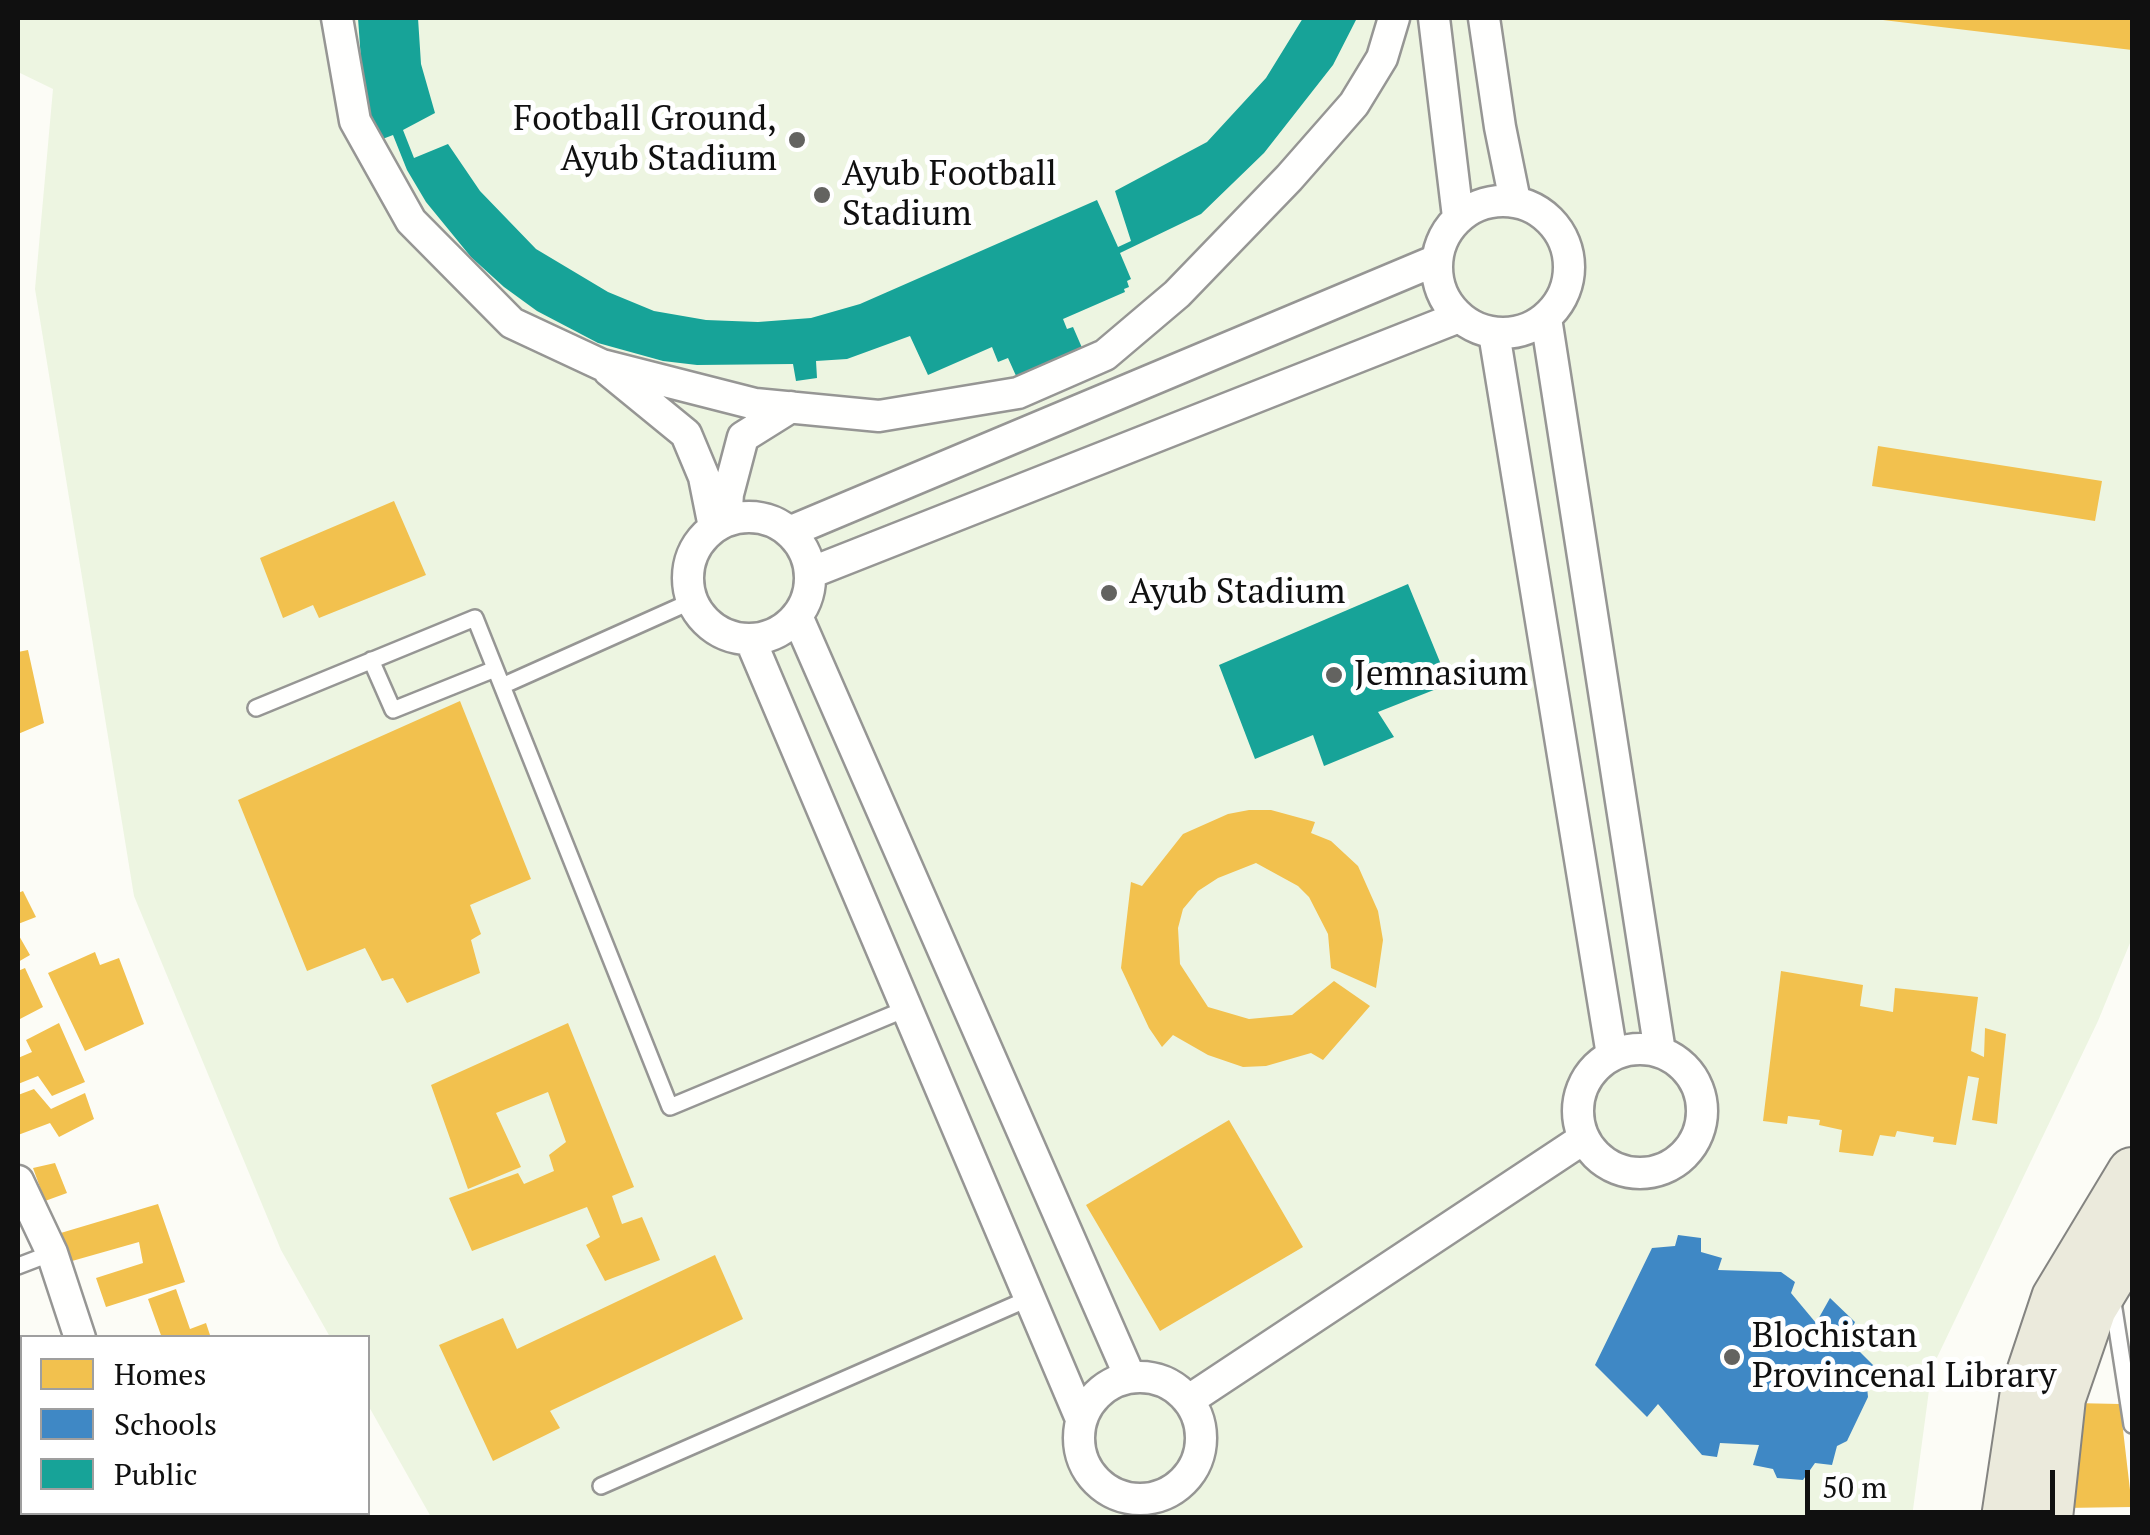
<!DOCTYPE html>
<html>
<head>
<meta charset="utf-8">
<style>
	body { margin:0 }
	#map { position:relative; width:2150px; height:1535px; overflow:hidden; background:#fcfcf6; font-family:"PT Serif",serif }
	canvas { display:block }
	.frame { position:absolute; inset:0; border:20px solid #101010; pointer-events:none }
	.legend { position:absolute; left:20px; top:1335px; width:350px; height:180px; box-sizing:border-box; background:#fff; border:2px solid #9f9f9f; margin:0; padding:12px 18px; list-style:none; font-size:30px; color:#101010 }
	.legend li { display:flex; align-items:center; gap:20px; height:50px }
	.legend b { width:50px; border:2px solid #9f9f9f }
	.scale { position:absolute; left:1805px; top:1470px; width:250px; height:45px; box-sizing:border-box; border:5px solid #101010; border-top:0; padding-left:12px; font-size:30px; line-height:35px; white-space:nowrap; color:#101010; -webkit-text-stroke:8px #fff; paint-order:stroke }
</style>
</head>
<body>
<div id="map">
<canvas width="2150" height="1535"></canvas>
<div class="frame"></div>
<ul class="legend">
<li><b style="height:28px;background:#f2c14e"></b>Homes</li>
<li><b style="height:28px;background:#3f88c5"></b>Schools</li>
<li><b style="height:28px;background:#17a398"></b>Public</li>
</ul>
<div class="scale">50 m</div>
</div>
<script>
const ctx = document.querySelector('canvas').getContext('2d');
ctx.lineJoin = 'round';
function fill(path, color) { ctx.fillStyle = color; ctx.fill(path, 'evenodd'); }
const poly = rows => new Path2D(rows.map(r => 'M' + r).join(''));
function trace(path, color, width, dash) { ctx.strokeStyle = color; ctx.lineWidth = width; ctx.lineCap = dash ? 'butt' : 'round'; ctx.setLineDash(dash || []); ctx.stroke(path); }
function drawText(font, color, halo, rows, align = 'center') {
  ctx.font = font + ' "PT Serif",serif'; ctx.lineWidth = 10; ctx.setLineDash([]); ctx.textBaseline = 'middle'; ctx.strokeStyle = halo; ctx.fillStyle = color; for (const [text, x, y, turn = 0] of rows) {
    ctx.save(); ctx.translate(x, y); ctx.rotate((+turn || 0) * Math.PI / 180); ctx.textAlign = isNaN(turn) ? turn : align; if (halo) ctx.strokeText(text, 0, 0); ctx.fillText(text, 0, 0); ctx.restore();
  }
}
fill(poly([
	[18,18,2132,18,2132,938,2098,1021,1932,1368,1912,1517,431,1517,368,1405,368,1338,330,1337,281,1250,134,896,35,289,53,89,18,72]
]), '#edf5e1');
fill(poly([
	[1883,18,2132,18,2132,50,1883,20],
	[1878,446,2102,481,2095,521,1872,486],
	[394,501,426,575,319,618,313,605,283,618,260,558],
	[28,650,44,723,18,734,18,652],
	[460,701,531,879,470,905,481,934,471,940,480,973,407,1003,393,978,382,981,365,948,307,971,238,800],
	[1249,810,1271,810,1315,822,1311,833,1331,841,1358,866,1378,911,1383,940,1376,988,1331,968,1328,934,1309,897,1298,886,1256,863,1218,878,1198,891,1183,909,1178,928,1180,964,1208,1007,1249,1019,1292,1015,1334,981,1370,1006,1323,1060,1311,1053,1266,1066,1243,1067,1208,1055,1173,1035,1162,1047,1149,1028,1121,968,1131,882,1142,886,1183,834,1228,814],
	[23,891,36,917,18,924,18,893],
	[18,934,30,955,18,962],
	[95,952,100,965,119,958,144,1024,85,1051,48,973],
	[25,968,43,1007,18,1020,18,971],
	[1781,971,1863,985,1860,1006,1893,1012,1895,988,1978,997,1971,1051,1984,1057,1985,1028,2006,1034,1997,1124,1972,1120,1979,1078,1968,1076,1956,1145,1933,1142,1934,1137,1897,1131,1895,1137,1880,1135,1873,1156,1839,1152,1842,1130,1819,1125,1820,1120,1788,1116,1787,1124,1763,1121],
	[59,1023,85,1082,52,1096,38,1076,18,1084,18,1058,32,1052,26,1040],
	[568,1023,634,1187,612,1196,622,1224,642,1217,660,1260,605,1281,586,1245,600,1237,587,1207,472,1251,449,1198,518,1173,524,1184,554,1171,549,1155,566,1142,548,1092,496,1113,521,1167,468,1189,431,1085],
	[34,1089,51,1109,85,1093,94,1119,59,1137,50,1123,18,1135,18,1095],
	[1229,1120,1303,1247,1160,1331,1086,1205],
	[55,1163,67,1193,45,1201,33,1168],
	[158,1204,185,1282,106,1307,96,1278,143,1263,139,1242,65,1263,54,1235],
	[715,1255,743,1319,550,1411,560,1428,493,1461,439,1345,503,1318,517,1349],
	[176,1289,190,1329,206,1323,211,1338,162,1338,148,1299],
	[2073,1403,2120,1404,2132,1507,2063,1508],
	[154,1512,176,1512,177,1518,158,1518],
	[236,1512,315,1512,315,1515,304,1518,222,1518],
	[326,1512,356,1512,359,1518,327,1518]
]), '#f2c14e');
fill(poly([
	[1678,1235,1701,1238,1701,1252,1722,1258,1718,1270,1781,1272,1795,1282,1791,1293,1816,1323,1830,1298,1855,1322,1844,1347,1857,1349,1874,1366,1867,1387,1868,1397,1847,1441,1837,1446,1832,1465,1815,1463,1803,1480,1777,1478,1773,1469,1753,1465,1759,1445,1720,1443,1717,1457,1702,1455,1658,1404,1647,1417,1595,1365,1652,1248,1675,1246]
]), '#3f88c5');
fill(poly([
	[358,18,418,18,421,64,435,113,403,130,414,158,448,144,480,191,536,249,608,292,654,311,706,320,758,322,811,318,860,304,1097,200,1118,247,1131,241,1115,191,1207,142,1266,78,1303,18,1357,18,1333,65,1264,153,1201,214,1120,253,1131,279,1127,281,1129,287,1124,289,1125,292,1063,319,1067,329,1073,327,1083,350,1017,378,1008,358,998,362,992,347,928,375,910,336,847,359,816,361,817,378,796,381,793,364,697,365,663,361,598,343,537,311,504,287,471,257,426,202,407,170,393,135,380,140,369,112,362,74],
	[1408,584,1449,684,1378,712,1394,737,1324,766,1313,735,1255,759,1219,665]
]), '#17a398');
const service = poly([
	[371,660,393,710,495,669],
	[502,686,692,601],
	[256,708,475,618,670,1107,908,1008],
	[18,1266,52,1253],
	[2112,1296,2132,1425],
	[601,1486,1030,1298]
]);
const minor = poly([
	[337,18,355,121,411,221,512,323,602,365,755,404,879,416,1018,393,1105,355,1177,294,1289,178,1354,104,1382,58,1394,18],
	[1434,18,1458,217],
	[1484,18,1500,127,1515,201],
	'1437 267a66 66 0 1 1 132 0a66 66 0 1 1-132 0Z',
	[1546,318,1660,1052],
	[1494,333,1612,1055],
	[609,371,686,434,704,477,714,527],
	'688 578a61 61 0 1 1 122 0a61 61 0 1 1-122 0Z',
	[726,521,728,494,743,437,791,407],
	[789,532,1437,260],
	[810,573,1459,317],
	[797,616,1130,1377],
	[750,639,1081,1419],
	'1578 1111a62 62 0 1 1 124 0a62 62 0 1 1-124 0Z',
	[18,1181,52,1253,80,1338],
	'1079 1438a61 61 0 1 1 122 0a61 61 0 1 1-122 0Z',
	[1189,1400,1583,1139],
	[137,1512,139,1518]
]);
const primary = poly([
	[2006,1518,2025,1391,2056,1298,2132,1172],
	[2048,1518,2061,1398,2092,1308,2132,1242]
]);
trace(service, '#969694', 20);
trace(minor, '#969694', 35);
trace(primary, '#848481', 52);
trace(service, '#fffffe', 15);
trace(minor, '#fffffe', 30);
trace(primary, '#ebeadc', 48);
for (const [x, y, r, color] of [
	[797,140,10,"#636360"],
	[822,195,10,"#636360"],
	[1109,593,10,"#636360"],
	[1334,675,10,"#636360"],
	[1732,1357,10,"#636360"]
]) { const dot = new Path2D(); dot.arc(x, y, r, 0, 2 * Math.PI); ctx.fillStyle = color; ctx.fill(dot); trace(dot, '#fff', 4); }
drawText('35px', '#101010', '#fff', [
	["Football Ground,",777,120,"right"],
	["Ayub Stadium",777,160,"right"],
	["Ayub Football",842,175],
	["Stadium",842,215],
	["Ayub Stadium",1129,593],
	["Jemnasium",1354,675],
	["Blochistan",1752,1337],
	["Provincenal Library",1752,1377]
], 'left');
</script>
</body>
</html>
